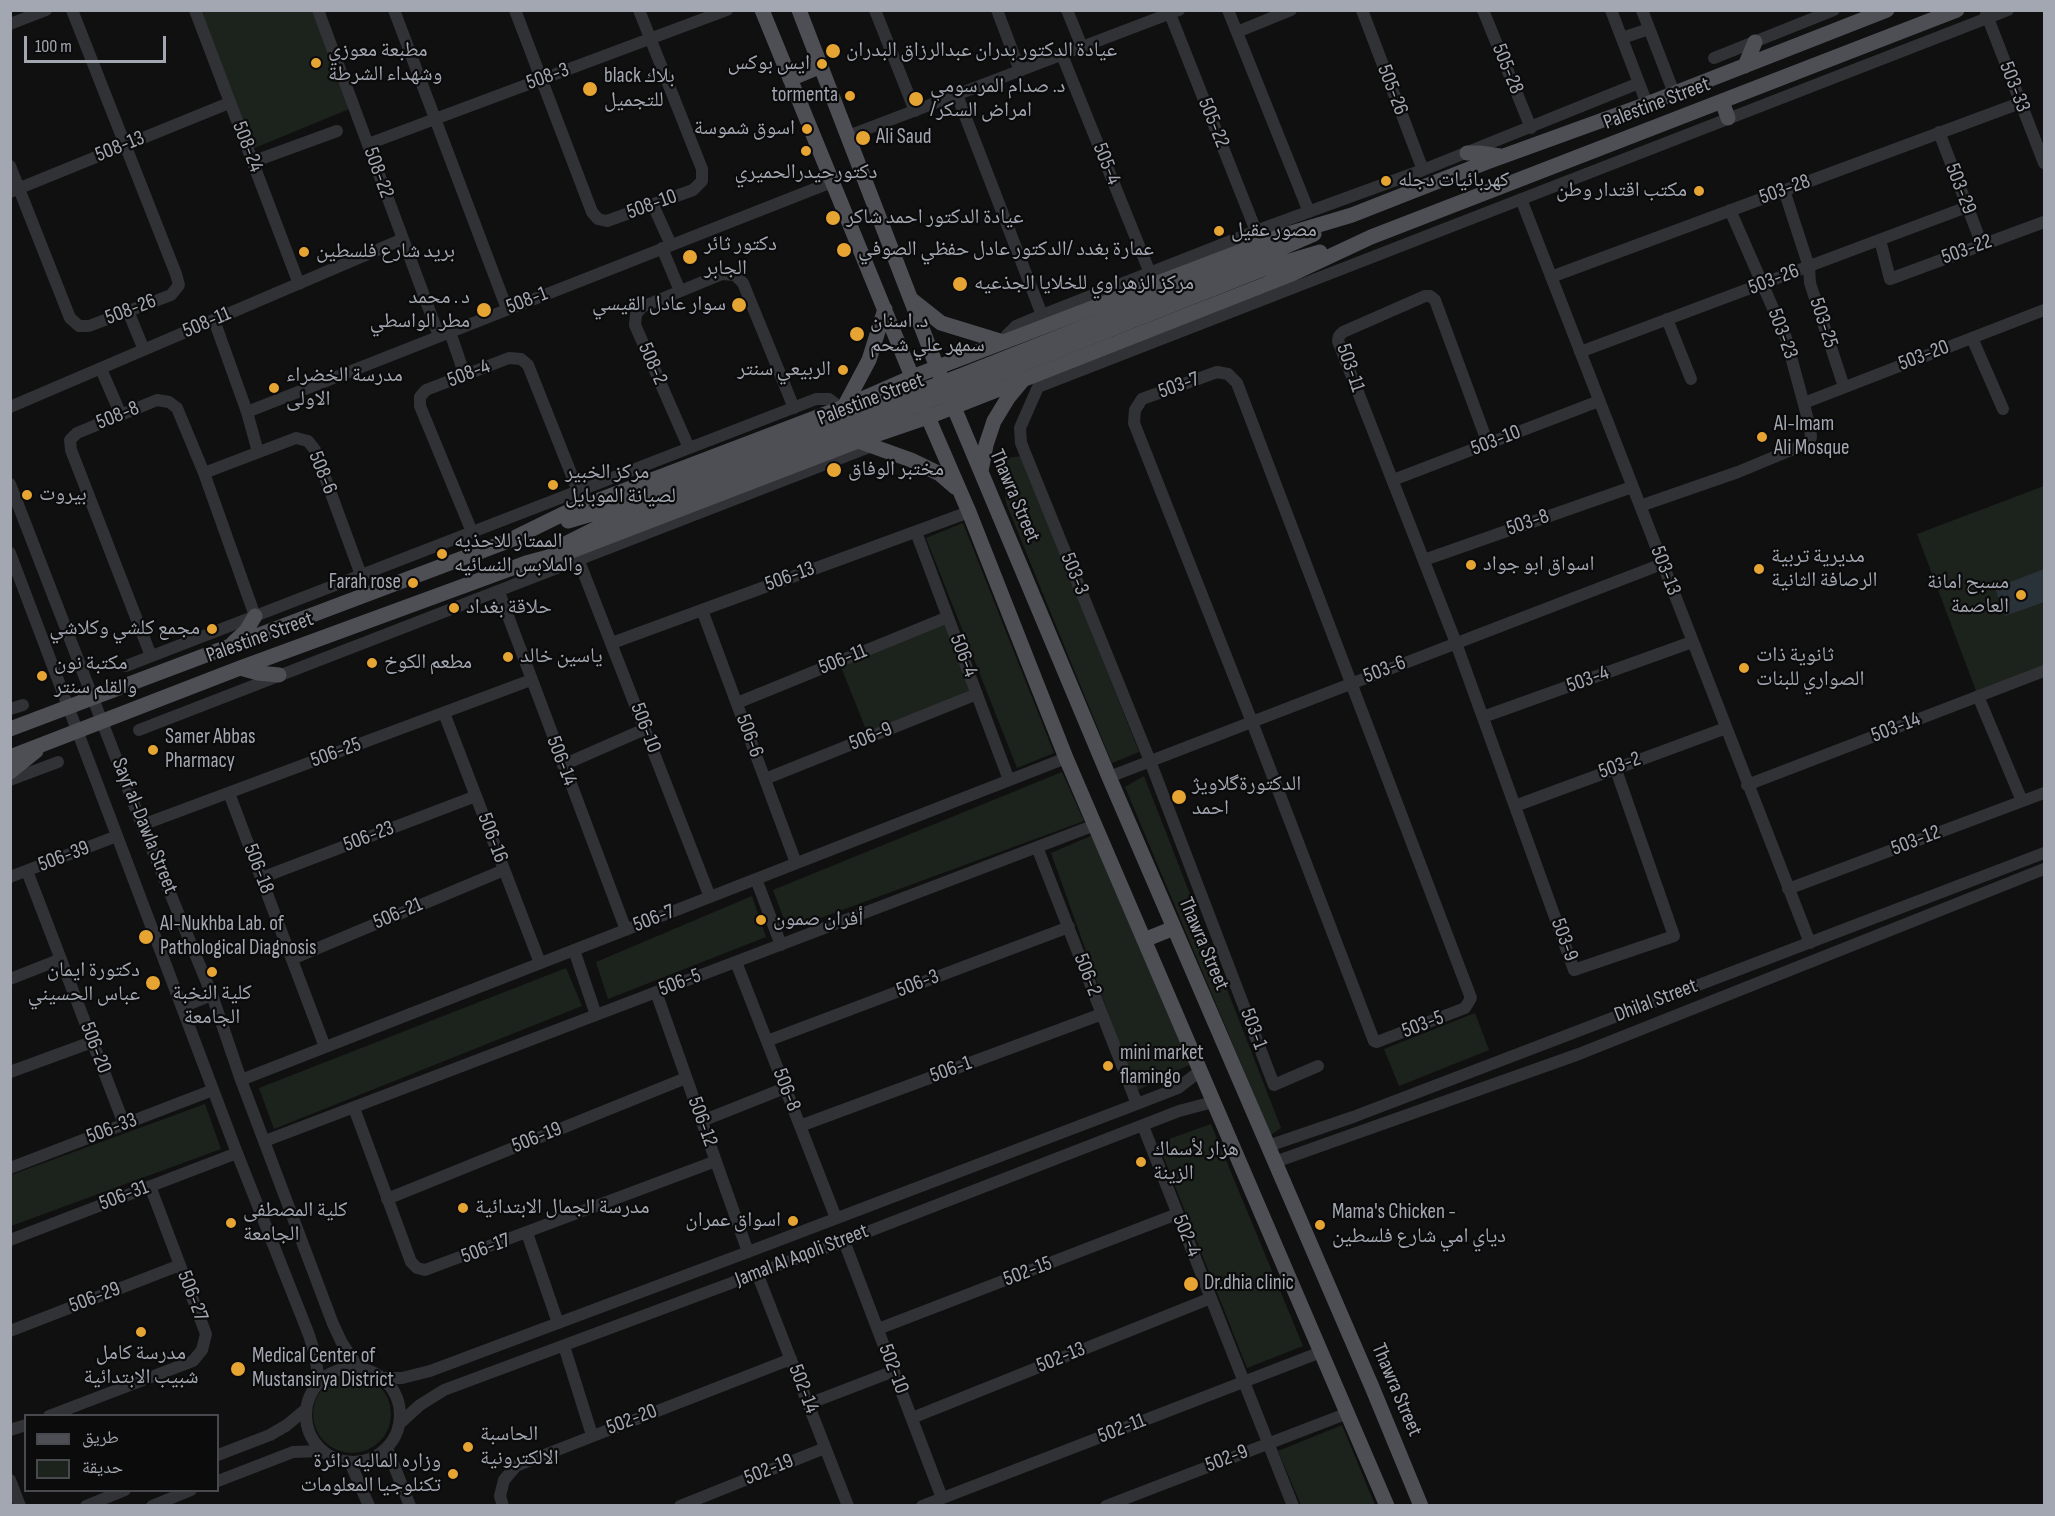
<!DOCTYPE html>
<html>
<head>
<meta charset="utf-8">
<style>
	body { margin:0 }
	#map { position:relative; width:2055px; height:1516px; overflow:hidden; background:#101011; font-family:"Sofia Sans Condensed","Noto Naskh Arabic",sans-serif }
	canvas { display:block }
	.frame { position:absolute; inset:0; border:12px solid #a2a7b1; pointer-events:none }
	.legend { position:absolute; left:24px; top:1414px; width:195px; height:78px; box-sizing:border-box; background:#0b0b0c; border:2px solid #47494e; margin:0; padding:8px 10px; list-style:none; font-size:18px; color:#a2a7b1 }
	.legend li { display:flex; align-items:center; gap:12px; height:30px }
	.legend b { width:30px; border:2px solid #47494e }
	.scale { position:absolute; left:24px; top:36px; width:142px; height:27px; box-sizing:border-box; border:3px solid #a2a7b1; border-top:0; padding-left:8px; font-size:18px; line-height:21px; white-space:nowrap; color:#a2a7b1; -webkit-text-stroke:4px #0b0b0c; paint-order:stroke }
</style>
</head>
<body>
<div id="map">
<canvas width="2055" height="1516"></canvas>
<div class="frame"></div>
<ul class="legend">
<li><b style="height:8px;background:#4d4f55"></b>طريق</li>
<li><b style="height:16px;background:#1c231d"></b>حديقة</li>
</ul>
<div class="scale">100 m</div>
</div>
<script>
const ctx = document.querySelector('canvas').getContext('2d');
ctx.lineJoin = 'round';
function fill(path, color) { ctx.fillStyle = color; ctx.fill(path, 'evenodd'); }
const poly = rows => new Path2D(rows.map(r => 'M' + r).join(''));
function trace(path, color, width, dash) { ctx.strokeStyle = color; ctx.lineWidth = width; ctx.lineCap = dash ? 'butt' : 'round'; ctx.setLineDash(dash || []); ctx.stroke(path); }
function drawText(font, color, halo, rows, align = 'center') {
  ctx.font = font + ' "Sofia Sans Condensed","Noto Naskh Arabic",sans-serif'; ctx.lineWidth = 4.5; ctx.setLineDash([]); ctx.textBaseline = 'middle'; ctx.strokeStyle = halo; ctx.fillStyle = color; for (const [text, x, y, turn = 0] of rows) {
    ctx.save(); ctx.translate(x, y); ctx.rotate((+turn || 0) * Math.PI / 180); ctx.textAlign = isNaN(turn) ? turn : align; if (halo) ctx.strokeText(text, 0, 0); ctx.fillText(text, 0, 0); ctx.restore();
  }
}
fill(poly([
	[195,11,318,11,354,107,252,149],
	[1022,456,1139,752,1112,763,1006,503,1003,472,1007,458],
	[2044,486,2044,671,1978,696,1917,534],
	[963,523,1054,753,1017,768,926,538],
	[948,617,977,694,869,737,839,662],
	[1062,772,1084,821,788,930,773,890],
	[1144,776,1281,1128,1271,1135,1125,787],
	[1093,835,1191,1064,1136,1091,1051,853],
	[752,896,766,937,608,999,596,962],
	[566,968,582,1006,274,1129,259,1088],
	[1475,1013,1489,1050,1399,1086,1384,1049],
	[205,1104,221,1149,11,1226,11,1175],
	[1211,1124,1303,1346,1247,1368,1158,1143],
	'313 1414a39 39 0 1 1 78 0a39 39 0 1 1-78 0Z',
	[1342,1425,1375,1505,1301,1505,1278,1451]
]), '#1c231d');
fill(poly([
	[2044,569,2044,602,2005,616,1995,588]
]), '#2a3239');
trace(poly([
	[195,10,299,284],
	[318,10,439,336],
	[394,10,507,309],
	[515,10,592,212,598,219,607,221,693,190,702,181,702,169,639,10],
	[875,10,915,111],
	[997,10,1020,71],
	[1067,10,1082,47],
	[1228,10,1309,212],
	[1362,10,1423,170],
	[1483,10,1531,128],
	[1611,10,1647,104],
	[1642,10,1674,93],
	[1986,13,2044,163],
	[1170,14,1256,231],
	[10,24,46,10],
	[1237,32,1291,10],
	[1622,38,1649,29],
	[1062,55,1150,273],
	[1714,58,1834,10],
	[957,95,1042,315],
	[1939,132,1982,245],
	[848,136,1179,10],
	[368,144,727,10],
	[252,162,337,131],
	[10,166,70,318,79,326,89,326,171,295,179,285,176,274,72,10],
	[1784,190,1809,267,1810,283,1844,387],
	[10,192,229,103],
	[1521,199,1810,943],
	[653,205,671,245],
	[1880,240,1890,279,2044,222],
	[662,248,680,291],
	[1551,277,2020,103],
	[128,311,144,350],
	[1667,319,1691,379],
	[214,320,247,412,832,182],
	[450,332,465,376],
	[1972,338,2003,409],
	[1003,342,1007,335,1016,326,1042,315,1256,231,1423,170,1639,83],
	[1580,352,1967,207],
	[101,369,121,415],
	[1217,372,1228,374,1237,383,1471,998,1465,1008,1377,1042,1374,1041,1252,722,1134,423,1135,410,1142,399,1217,372],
	[1804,403,2044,310],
	[10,407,403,239],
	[247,412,258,452],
	[1488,444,1435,300,1430,296,1425,296,1343,332,1339,336,1338,341,1456,643,1574,970,1674,936,1615,767],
	[689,448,635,325,636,314,642,307,722,274,735,275,743,283,794,408],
	[204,473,296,438,308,441,315,450,361,575],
	[1393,480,1599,401],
	[10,484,142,825,212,995,241,1080,333,1324,342,1343,358,1367],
	[1640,506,1738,472,1808,443,1811,437,1810,427,1786,338,1730,210],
	[472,532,420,406,420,397,426,390,509,358,521,359,528,365,578,491],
	[916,532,1009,780],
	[10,553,237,1153,309,1335,315,1355,319,1381],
	[1424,560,1632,487],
	[579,561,710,897],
	[499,592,626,930],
	[702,610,796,863],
	[612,643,969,512],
	[151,656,71,450,70,440,77,433,157,400,169,402,177,408,204,473,255,616],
	[126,666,816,399,829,399,841,408],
	[1978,696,2022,801],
	[737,703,948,617],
	[10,709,23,705],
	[444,713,540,963],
	[1483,717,1692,642],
	[139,730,872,446],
	[563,765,645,729],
	[1109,777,1662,564],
	[765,779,977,694],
	[10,780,58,762],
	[1747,785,2044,671],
	[229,793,325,1047],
	[1515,806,1726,728],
	[142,825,531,680],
	[1037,847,1137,1104],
	[27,871,124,1124],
	[10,877,117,836],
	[261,878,476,796],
	[756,879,781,945],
	[1788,889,2044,793],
	[574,950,596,1015],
	[292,959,504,870],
	[736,962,836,1218],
	[10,979,61,959],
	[656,992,748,1252],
	[182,1007,212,995],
	[767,1041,1069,927],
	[1318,1066,1274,1085,1150,761,1021,443,1020,428,1038,387,2008,10],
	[10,1072,92,1042],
	[241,1080,1066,758],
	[354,1108,411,1262,417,1268,425,1270,716,1161],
	[702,1121,785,1088],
	[800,1126,1102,1014],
	[1143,1126,1293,1506],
	[265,1141,1095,825],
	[1268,1146,1353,1117,2044,853],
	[1275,1162,1579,1054,2044,869],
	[10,1168,213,1090],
	[387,1199,686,1078],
	[527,1233,558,1323],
	[10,1240,237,1153],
	[844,1241,942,1498],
	[757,1273,848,1506],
	[878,1329,1177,1214],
	[10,1331,180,1265],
	[564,1346,592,1435],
	'306 1415a47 47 0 1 1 94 0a47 47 0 1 1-94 0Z',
	[384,1378,402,1378,430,1371,748,1252,1137,1104,1178,1088,1200,1071],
	[808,1404,894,1371],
	[49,1416,193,1361,202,1350,206,1334,150,1186],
	[912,1418,1211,1298],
	[399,1424,420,1405,444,1390,844,1241,1179,1111,1213,1102],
	[10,1430,26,1425],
	[387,1448,410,1506],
	[218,1455,270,1435,287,1425,306,1409],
	[350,1462,369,1506],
	[10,1480,20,1506],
	[218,1481,293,1452,322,1451],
	[86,1506,125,1490],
	[152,1506,191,1490],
	[503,1506,500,1496,504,1480,516,1466,791,1359],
	[680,1506,825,1448],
	[922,1506,1321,1352],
	[1106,1506,1348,1413]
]), '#313236', 12);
trace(poly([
	[762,10,915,384],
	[799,10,940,375],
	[1745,66,1755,42],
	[790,79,821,66],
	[1722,101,1728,118],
	[1467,153,1479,153,1500,156],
	[1258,258,1314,234],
	[1263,269,1320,252],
	[912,300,941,323,1003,342],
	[950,398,1109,777,1372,1387,1421,1506],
	[844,407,869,360,885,309],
	[924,408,969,512,1066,758,1387,1506],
	[858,441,911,460,940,474,955,487],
	[981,471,986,445,994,421,1008,398,1023,380],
	[568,521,602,511],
	[516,537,565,513,841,408,912,377,1278,237,1352,215,1487,162,1647,104,1887,10],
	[561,546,607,523],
	[233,643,246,631,255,616],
	[240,668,258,673,279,675],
	[10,729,524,535],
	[10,757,240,668,526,563,574,550,858,441,928,417,1292,274,1371,237,1957,10],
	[10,772,36,751],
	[1144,940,1174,928]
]), '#4d4f55', 15);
trace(poly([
	[602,511,960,376,1258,258],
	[607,523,965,387,1263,269]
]), '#4d4f55', 15);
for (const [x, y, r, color] of [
	[833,51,8,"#e6a433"],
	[316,63,6,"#e6a433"],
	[822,64,6,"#e6a433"],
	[590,89,8,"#e6a433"],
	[850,96,6,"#e6a433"],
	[916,99,8,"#e6a433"],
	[807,129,6,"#e6a433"],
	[863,138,8,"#e6a433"],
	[806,151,6,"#e6a433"],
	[1386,181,6,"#e6a433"],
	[1699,191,6,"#e6a433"],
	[833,218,8,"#e6a433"],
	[1219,231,6,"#e6a433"],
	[844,250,8,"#e6a433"],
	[304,252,6,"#e6a433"],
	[690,257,8,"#e6a433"],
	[960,284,8,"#e6a433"],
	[739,305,8,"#e6a433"],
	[484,310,8,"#e6a433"],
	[857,334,8,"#e6a433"],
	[843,370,6,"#e6a433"],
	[274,388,6,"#e6a433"],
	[1762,437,6,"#e6a433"],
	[834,470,8,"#e6a433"],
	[553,485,6,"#e6a433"],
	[27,495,6,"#e6a433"],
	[442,554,6,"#e6a433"],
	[1471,565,6,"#e6a433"],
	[1759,569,6,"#e6a433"],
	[413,583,6,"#e6a433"],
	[2021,595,6,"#e6a433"],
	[454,608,6,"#e6a433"],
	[212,629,6,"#e6a433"],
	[508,657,6,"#e6a433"],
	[372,663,6,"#e6a433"],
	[1744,668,6,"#e6a433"],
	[42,676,6,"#e6a433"],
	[153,750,6,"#e6a433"],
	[1179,797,8,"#e6a433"],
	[761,920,6,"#e6a433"],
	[146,937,8,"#e6a433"],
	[212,972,6,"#e6a433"],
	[153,983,8,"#e6a433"],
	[1108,1066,6,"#e6a433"],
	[1141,1162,6,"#e6a433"],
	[463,1208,6,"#e6a433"],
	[793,1221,6,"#e6a433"],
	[231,1223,6,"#e6a433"],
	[1320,1225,6,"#e6a433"],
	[1191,1284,8,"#e6a433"],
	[141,1332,6,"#e6a433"],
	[238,1369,8,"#e6a433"],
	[468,1447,6,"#e6a433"],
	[453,1474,6,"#e6a433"]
]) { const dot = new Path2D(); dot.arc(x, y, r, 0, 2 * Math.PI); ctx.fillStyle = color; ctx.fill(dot); trace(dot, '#0b0b0c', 2); }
drawText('21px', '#a2a7b1', '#0b0b0c', [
	["مطبعة معوزي",328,51],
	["وشهداء الشرطة",328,75],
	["عيادة الدكتور بدران عبدالرزاق البدران",846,51],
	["ايس بوكس",810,64,"right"],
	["black بلاك",604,77],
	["للتجميل",604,101],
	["د. صدام المرسومي",930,87],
	["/امراض السكر",930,111],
	["tormenta",838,96,"right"],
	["اسوق شموسة",795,129,"right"],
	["Ali Saud",876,138],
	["دكتورحيدرالحميري",806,173,"center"],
	["كهربائيات دجله",1398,181],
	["مكتب اقتدار وطن",1687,191,"right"],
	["عيادة الدكتور احمد شاكر",846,218],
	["مصور عقيل",1231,231],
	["دكتور ثائر",704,245],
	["الجابر",704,269],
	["عمارة بغدد /الدكتور عادل حفظي الصوفي",858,250],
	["بريد شارع فلسطين",316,252],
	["مركز الزهراوي للخلايا الجذعيه",974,284],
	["د . محمد",470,298,"right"],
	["مطر الواسطي",470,322,"right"],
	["سوار عادل القيسي",726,305,"right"],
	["د. اسنان",870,322],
	["سمهر علي شحم",870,346],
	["الربيعي سنتر",831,370,"right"],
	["مدرسة الخضراء",286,376],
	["الاولى",286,400],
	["Al-Imam",1774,425],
	["Ali Mosque",1774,449],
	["مختبر الوفاق",848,470],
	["مركز الخبير",565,473],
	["لصيانة الموبايل",565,497],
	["بيروت",39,495],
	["الممتاز للاحذيه",454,542],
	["والملابس النسائيه",454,566],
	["مديرية تربية",1771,557],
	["الرصافة الثانية",1771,581],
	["اسواق ابو جواد",1483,565],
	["Farah rose",401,583,"right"],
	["مسبح امانة",2009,583,"right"],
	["العاصمة",2009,607,"right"],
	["حلاقة بغداد",466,608],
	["مجمع كلشي وكلاشي",200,629,"right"],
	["ثانوية ذات",1756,656],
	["الصواري للبنات",1756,680],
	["ياسين خالد",520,657],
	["مطعم الكوخ",384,663],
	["مكتبة نون",54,664],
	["والقلم سنتر",54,688],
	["Samer Abbas",165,738],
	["Pharmacy",165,762],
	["الدكتورةگلاويژ",1192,785],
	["احمد",1192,809],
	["أفران صمون",773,920],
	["Al-Nukhba Lab. of",160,925],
	["Pathological Diagnosis",160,949],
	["دكتورة ايمان",140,971,"right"],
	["عباس الحسيني",140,995,"right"],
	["كلية النخبة",212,994,"center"],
	["الجامعة",212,1018,"center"],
	["mini market",1120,1054],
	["flamingo",1120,1078],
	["هزار لأسماك",1153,1150],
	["الزينة",1153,1174],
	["مدرسة الجمال الابتدائية",475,1208],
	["كلية المصطفى",243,1211],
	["الجامعة",243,1235],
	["Mama's Chicken -",1332,1213],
	["دياي امي شارع فلسطين",1332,1237],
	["اسواق عمران",781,1221,"right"],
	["Dr.dhia clinic",1204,1284],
	["مدرسة كامل",141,1354,"center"],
	["شبيب الابتدائية",141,1378,"center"],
	["Medical Center of",252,1357],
	["Mustansirya District",252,1381],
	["الحاسبة",480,1435],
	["الالكترونية",480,1459],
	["وزاره الماليه دائرة",441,1462,"right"],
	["تكنلوجيا المعلومات",441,1486,"right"]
], 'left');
drawText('21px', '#a2a7b1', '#0b0b0c', [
	["505-28",1507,69,68],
	["508-3",548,77,-20],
	["503-33",2014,87,69],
	["505-26",1392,90,69],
	["Palestine Street",1657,104,-21],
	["505-22",1213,123,68],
	["508-13",120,147,-22],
	["508-24",247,147,69],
	["505-4",1106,164,68],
	["508-22",378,173,70],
	["503-29",1960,189,69],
	["503-28",1785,190,-20],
	["508-10",652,205,-20],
	["503-22",1967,250,-20],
	["503-26",1774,280,-21],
	["508-1",527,301,-21],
	["508-26",131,310,-21],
	["508-11",207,323,-23],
	["503-25",1823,323,72],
	["503-23",1782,334,70],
	["503-20",1924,356,-21],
	["508-2",652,364,66],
	["503-11",1350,368,71],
	["508-4",469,374,-21],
	["503-7",1179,386,-20],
	["Palestine Street",871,400,-21],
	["508-8",118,416,-22],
	["503-10",1496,441,-21],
	["508-6",322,473,68],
	["Thawra Street",1014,496,67],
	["503-8",1528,523,-19],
	["503-13",1665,571,69],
	["503-3",1074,574,68],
	["506-13",790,577,-20],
	["Palestine Street",260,638,-20],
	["506-4",963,656,69],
	["506-11",843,660,-22],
	["503-6",1385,670,-21],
	["503-4",1588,680,-20],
	["506-10",645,728,69],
	["503-14",1896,728,-21],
	["506-6",749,736,70],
	["506-9",871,737,-22],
	["506-25",336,753,-20],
	["506-14",561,761,69],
	["503-2",1620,766,-20],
	["Sayf al-Dawla Street",144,826,68],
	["506-23",369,837,-21],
	["506-16",492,838,69],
	["503-12",1916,841,-21],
	["506-39",64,857,-21],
	["506-18",258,869,69],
	["506-21",398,914,-23],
	["506-7",654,919,-21],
	["503-9",1564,940,70],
	["Thawra Street",1203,944,67],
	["506-2",1087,975,69],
	["506-5",680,983,-21],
	["506-3",918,984,-21],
	["Dhilal Street",1656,1001,-21],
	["503-5",1423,1025,-21],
	["503-1",1253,1029,69],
	["506-20",95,1048,69],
	["506-1",951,1070,-20],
	["506-8",786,1090,69],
	["506-12",702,1122,70],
	["506-33",112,1129,-21],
	["506-19",537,1138,-22],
	["506-31",124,1196,-21],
	["502-4",1186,1236,68],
	["506-17",486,1249,-21],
	["Jamal Al Aqoli Street",802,1256,-21],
	["502-15",1028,1272,-21],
	["506-27",192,1296,69],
	["506-29",95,1298,-21],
	["502-13",1061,1358,-22],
	["502-10",893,1369,69],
	["502-14",803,1389,69],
	["Thawra Street",1396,1390,67],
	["502-20",632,1420,-21],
	["502-11",1122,1429,-21],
	["502-9",1227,1459,-21],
	["502-19",769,1470,-22]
]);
</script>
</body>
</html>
